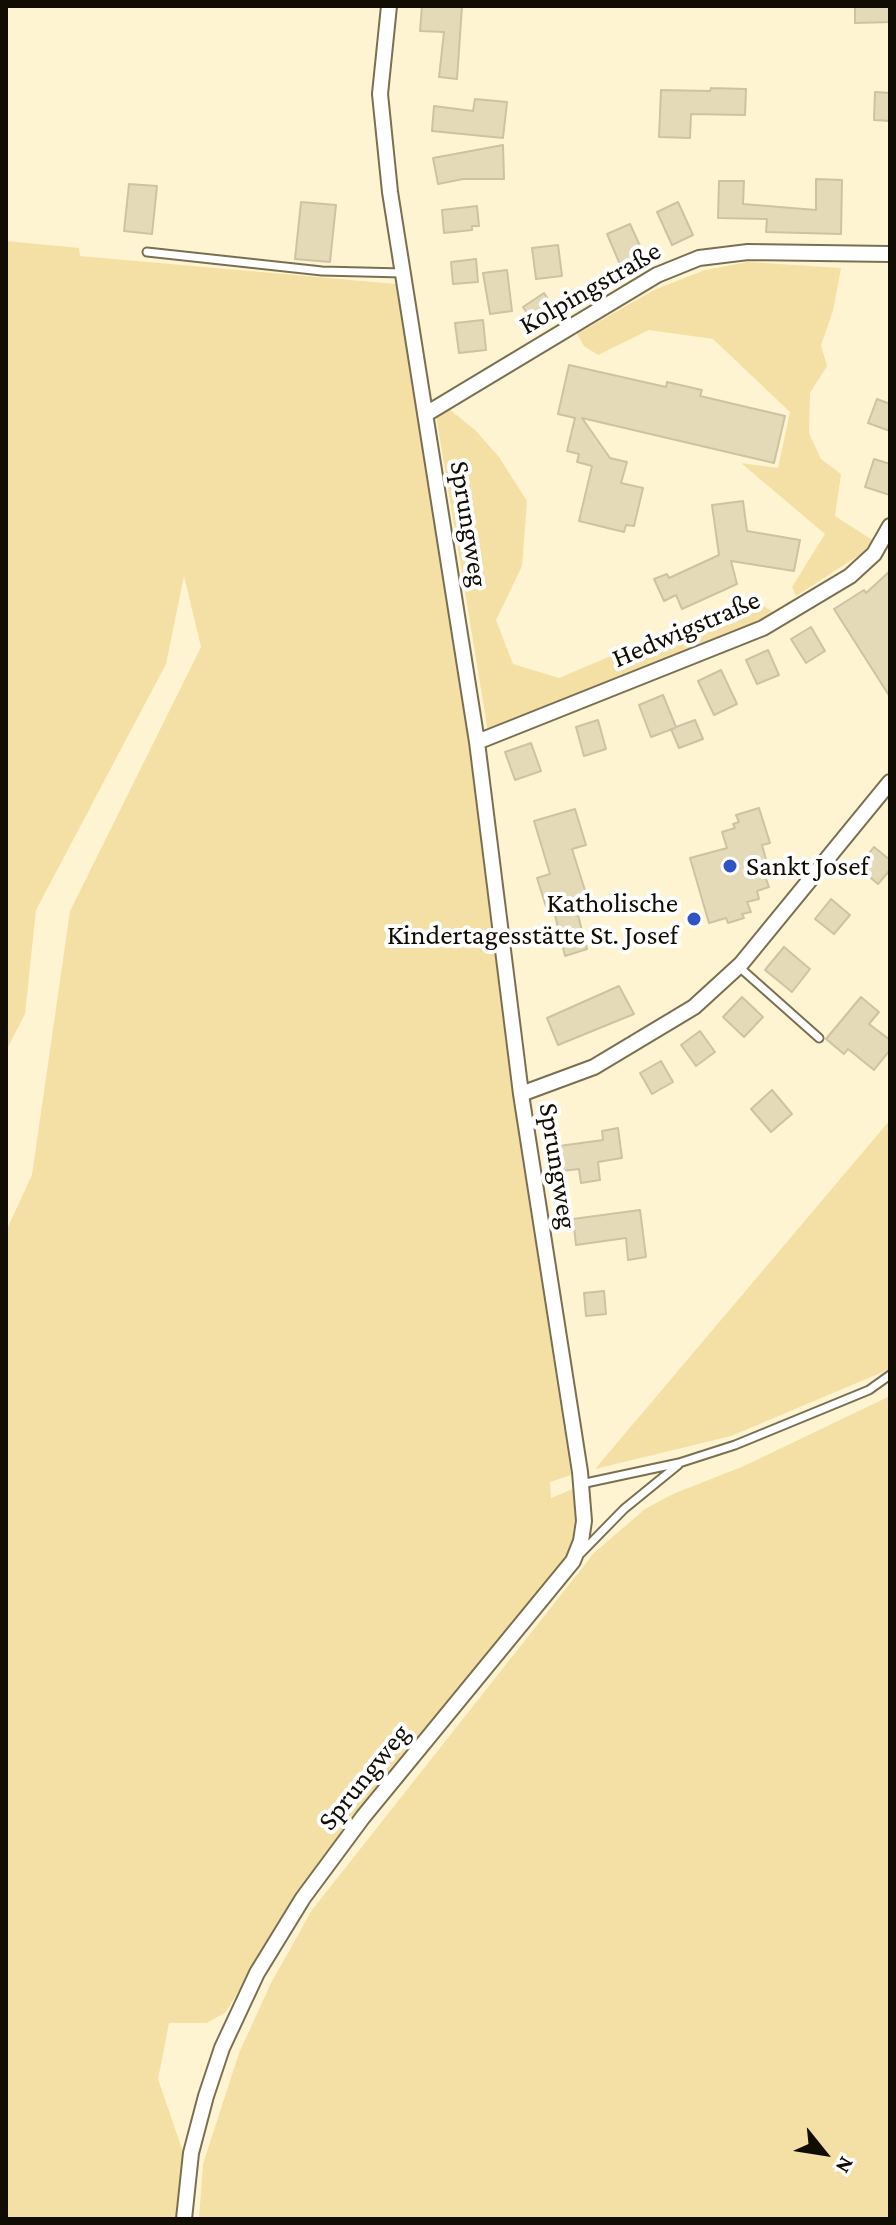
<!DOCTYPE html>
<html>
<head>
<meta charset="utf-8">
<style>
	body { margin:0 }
	#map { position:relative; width:896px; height:2225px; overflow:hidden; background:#fff4d1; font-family:"Crimson Pro",serif }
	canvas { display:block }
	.frame { position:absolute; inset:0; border:8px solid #110d03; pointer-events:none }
	.north { position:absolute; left:784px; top:2113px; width:80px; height:80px; -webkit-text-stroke:6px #fff; paint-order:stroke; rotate:120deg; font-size:22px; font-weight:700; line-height:32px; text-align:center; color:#110d03 }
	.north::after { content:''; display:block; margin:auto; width:28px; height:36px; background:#110d03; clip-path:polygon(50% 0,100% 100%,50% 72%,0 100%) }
</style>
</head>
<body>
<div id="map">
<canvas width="896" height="2225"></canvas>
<div class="frame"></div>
<div class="north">N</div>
</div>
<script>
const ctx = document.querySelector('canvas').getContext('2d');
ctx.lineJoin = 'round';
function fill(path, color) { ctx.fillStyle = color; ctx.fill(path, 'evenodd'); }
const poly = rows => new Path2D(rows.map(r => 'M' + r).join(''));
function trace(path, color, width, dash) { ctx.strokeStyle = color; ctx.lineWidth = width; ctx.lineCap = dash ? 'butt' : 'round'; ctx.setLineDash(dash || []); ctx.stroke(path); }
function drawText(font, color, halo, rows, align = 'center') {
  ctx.font = font + ' "Crimson Pro",serif'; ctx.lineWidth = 8; ctx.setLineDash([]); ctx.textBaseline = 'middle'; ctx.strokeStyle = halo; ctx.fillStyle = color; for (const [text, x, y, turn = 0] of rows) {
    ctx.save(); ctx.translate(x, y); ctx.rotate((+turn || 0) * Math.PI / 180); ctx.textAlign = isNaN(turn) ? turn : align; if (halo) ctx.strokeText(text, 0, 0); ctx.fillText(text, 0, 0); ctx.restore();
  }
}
fill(poly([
	[6,241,79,248,80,256,396,284,474,752,512,1092,571,1475,550,1482,551,1498,573,1489,576,1540,536,1601,357,1812,299,1890,226,2012,207,2023,169,2023,158,2079,183,2152,176,2219,6,2219,6,1231,32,1175,70,911,201,647,184,576,166,664,36,910,25,1014,6,1051],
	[748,262,841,268,833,311,821,345,827,366,810,393,809,433,821,459,841,474,835,516,874,541,858,556,796,596,792,587,825,534,741,463,778,468,790,412,713,339,649,330,598,355,584,346,577,334,654,290,705,270],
	[448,408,475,430,499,457,527,501,522,566,496,620,513,664,559,678,693,621,760,604,773,612,745,629,488,732,436,415],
	[890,1120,890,1369,731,1436,595,1469],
	[890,1396,890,2219,199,2219,203,2164,239,2053,271,1983,312,1910,594,1553,645,1509,673,1494,744,1466]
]), '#f4e0a4');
const building = poly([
	[422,6,462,6,457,79,439,77,444,32,420,31,422,6],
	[855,6,890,6,890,22,855,23,855,6],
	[711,88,746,89,745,115,691,114,690,138,659,137,661,90,710,91,711,88],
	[875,92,890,93,890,121,874,120,875,92],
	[475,99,507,102,503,138,432,131,434,106,473,111,475,99],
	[503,145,504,179,463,179,438,184,433,158,503,145],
	[816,179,842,180,841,234,766,232,767,219,718,218,719,181,744,181,743,204,816,210,816,179],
	[129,184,157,186,152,234,124,231,129,184],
	[301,202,336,205,330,262,295,259,301,202],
	[678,202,693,235,672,245,657,212,678,202],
	[477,206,479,226,472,226,472,230,444,233,442,210,477,206],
	[630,224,646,259,622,269,607,234,630,224],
	[558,245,562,276,536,279,532,248,558,245],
	[476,259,478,282,453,284,451,262,476,259],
	[507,270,512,311,490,314,483,273,507,270],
	[544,293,558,314,537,328,523,307,544,293],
	[483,320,486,350,459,353,455,323,483,320],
	[569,365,666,387,667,382,702,390,700,396,785,416,774,463,582,418,610,458,627,462,621,483,643,488,634,526,626,525,624,532,579,521,592,466,577,462,579,454,567,451,575,418,558,414,569,365],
	[877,399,890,404,890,431,868,423,877,399],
	[874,459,890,464,890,495,865,487,874,459],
	[743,501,747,531,800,540,794,571,731,561,737,584,682,609,676,595,664,601,654,579,667,574,669,578,719,555,712,505,743,501],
	[890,571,890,697,834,609,864,590,866,593,890,571],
	[811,627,825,651,806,663,791,639,811,627],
	[768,650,779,675,757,684,746,660,768,650],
	[721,670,737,704,714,715,698,681,721,670],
	[663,695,676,727,695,720,703,739,679,748,671,729,675,728,651,737,639,705,663,695],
	[598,720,606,749,584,756,576,727,598,720],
	[531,743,541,771,515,780,505,752,531,743],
	[759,808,770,843,762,845,770,874,765,876,769,887,757,891,759,899,747,902,751,912,742,914,744,918,728,923,726,918,709,923,690,858,727,848,722,832,735,828,733,824,739,822,736,815,759,808],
	[575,809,586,845,572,849,588,900,575,904,587,949,565,956,554,911,548,913,537,878,550,874,534,821,575,809],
	[874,847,890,860,890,870,878,884,858,867,874,847],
	[831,899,850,915,834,934,815,919,831,899],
	[784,947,810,969,792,992,765,970,784,947],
	[619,986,634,1014,558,1045,547,1018,619,986],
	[742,997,763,1017,744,1037,723,1017,742,997],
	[861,997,879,1012,869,1024,890,1040,890,1050,874,1070,848,1049,844,1054,826,1039,861,997],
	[700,1031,715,1052,696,1066,681,1045,700,1031],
	[661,1061,673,1082,652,1094,640,1073,661,1061],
	[772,1090,792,1114,771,1132,751,1109,772,1090],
	[618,1128,622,1158,598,1162,600,1180,581,1183,579,1169,562,1171,559,1146,603,1140,602,1131,618,1128],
	[640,1210,646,1257,628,1260,626,1238,576,1245,573,1219,640,1210],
	[604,1291,606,1314,586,1316,584,1293,604,1291]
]);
fill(building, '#e5dab8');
trace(building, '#cdc2a1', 2);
const service = poly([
	[147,252,322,271,403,273],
	[738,966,819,1038],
	[581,1484,679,1463,735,1445,869,1390,890,1375],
	[581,1553,624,1509,678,1465]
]);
const minor = poly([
	[426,414,657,275,699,258,748,252,890,254],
	[477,742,763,628,850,576,874,554,890,526],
	[521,1094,594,1067,694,1007,741,964,890,782],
	[184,2219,191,2153,206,2096,222,2048,257,1973,303,1898,363,1817,573,1561,581,1541,584,1521,580,1472,521,1094,477,742,390,192,380,94,389,6]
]);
trace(service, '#7a7051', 11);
trace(minor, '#7a7051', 18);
trace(service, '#fff', 7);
trace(minor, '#fff', 14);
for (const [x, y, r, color] of [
	[730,866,8,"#3054c4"],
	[694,919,8,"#3054c4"]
]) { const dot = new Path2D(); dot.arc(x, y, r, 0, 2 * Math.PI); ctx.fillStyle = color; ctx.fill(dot); trace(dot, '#fff', 3); }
drawText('28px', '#110d03', '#fff', [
	["Kolpingstraße",590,288,-30],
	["Sprungweg",469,524,81],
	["Hedwigstraße",686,629,-23],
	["Sprungweg",558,1166,81],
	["Sprungweg",364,1777,-51]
]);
drawText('28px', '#110d03', '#fff', [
	["Sankt Josef",746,866],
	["Katholische",678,903,"right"],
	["Kindertagesstätte St. Josef",678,935,"right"]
], 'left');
</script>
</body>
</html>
